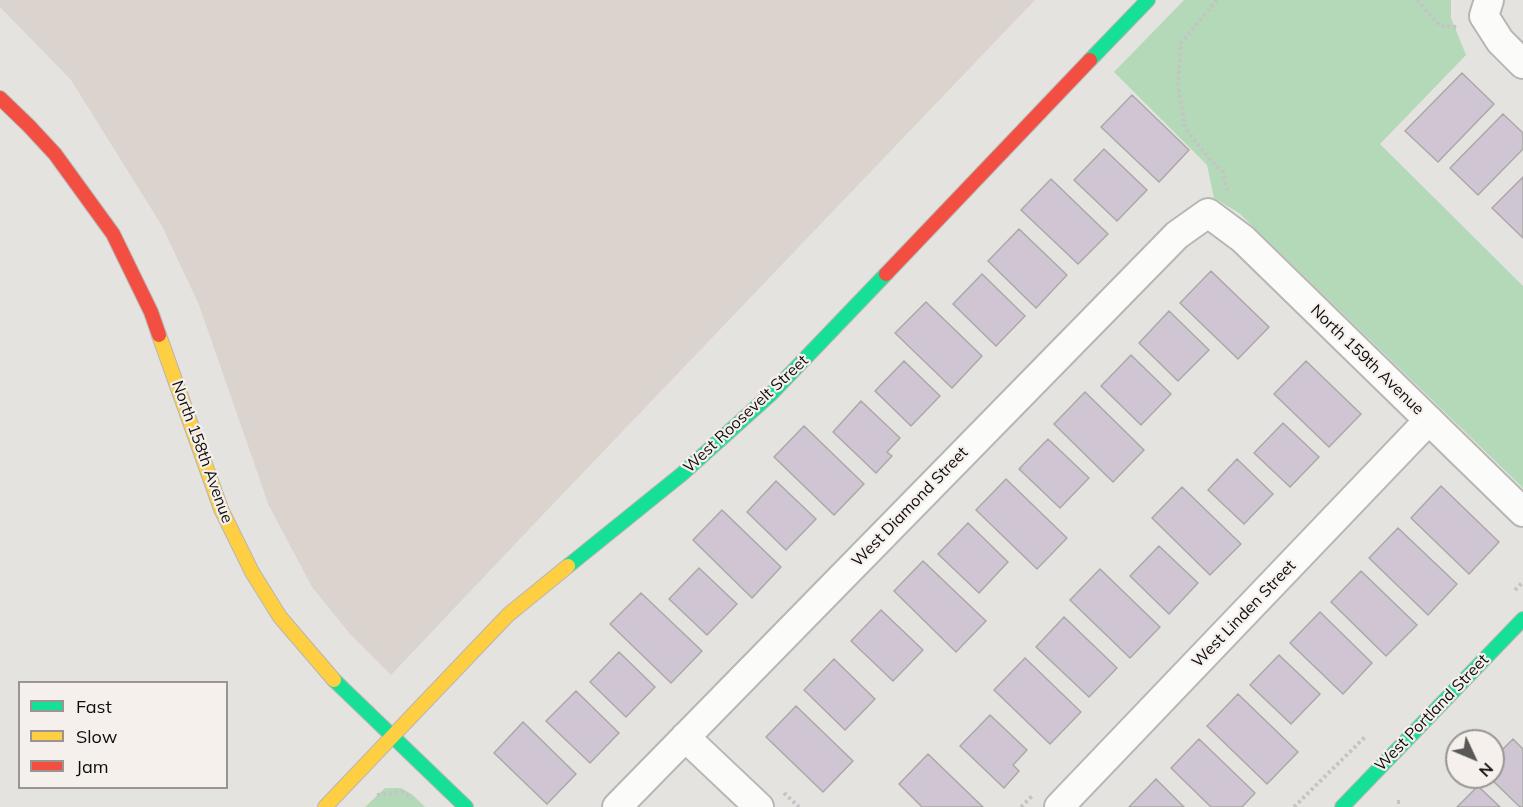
<!DOCTYPE html>
<html>
<head>
<meta charset="utf-8">
<style>
	body { margin:0 }
	#map { position:relative; width:1523px; height:807px; overflow:hidden; background:#e5e3e0; font-family:Mulish,sans-serif }
	canvas { display:block }
	.legend { position:absolute; left:18px; top:681px; width:210px; height:108px; box-sizing:border-box; background:#f5f0eb; border:2px solid #999592; margin:0; padding:8px 10px; list-style:none; font-size:18px; color:#0f0d0c }
	.legend li { display:flex; align-items:center; gap:12px; height:30px }
	.legend b { width:30px; border:2px solid #999592 }
	.north { position:absolute; left:1445px; top:729px; width:60px; height:60px; box-sizing:border-box; background:#f5f0eb; border:2px solid #999592; border-radius:50%; rotate:134deg; font-size:16px; font-weight:700; line-height:24px; text-align:center; color:#0f0d0c }
	.north::after { content:''; display:block; margin:auto; width:21px; height:27px; background:#5a5856; clip-path:polygon(50% 0,100% 100%,50% 72%,0 100%) }
</style>
</head>
<body>
<div id="map">
<canvas width="1523" height="807"></canvas>
<ul class="legend">
<li><b style="height:8px;background:#16e098"></b>Fast</li>
<li><b style="height:8px;background:#ffcf43"></b>Slow</li>
<li><b style="height:8px;background:#f24e42"></b>Jam</li>
</ul>
<div class="north">N</div>
</div>
<script>
const ctx = document.querySelector('canvas').getContext('2d');
ctx.lineJoin = 'round';
function fill(path, color) { ctx.fillStyle = color; ctx.fill(path, 'evenodd'); }
const poly = rows => new Path2D(rows.map(r => 'M' + r).join(''));
function trace(path, color, width, dash) { ctx.strokeStyle = color; ctx.lineWidth = width; ctx.lineCap = dash ? 'butt' : 'round'; ctx.setLineDash(dash || []); ctx.stroke(path); }
function drawText(font, color, halo, rows, align = 'center') {
  ctx.font = font + ' Mulish,sans-serif'; ctx.lineWidth = 4.5; ctx.setLineDash([]); ctx.textBaseline = 'middle'; ctx.strokeStyle = halo; ctx.fillStyle = color; for (const [text, x, y, turn = 0] of rows) {
    ctx.save(); ctx.translate(x, y); ctx.rotate((+turn || 0) * Math.PI / 180); ctx.textAlign = isNaN(turn) ? turn : align; if (halo) ctx.strokeText(text, 0, 0); ctx.fillText(text, 0, 0); ctx.restore();
  }
}
fill(poly([
	[0,0,1035,0,555,502,391,675,350,634,312,587,269,506,199,305,162,226,71,80,0,7]
]), '#dbd4ce');
fill(poly([
	[1184,0,1451,0,1451,18,1466,55,1380,144,1523,286,1523,488,1239,213,1214,198,1207,165,1114,72],
	[385,788,401,788,413,795,425,807,365,807]
]), '#b3d9b8');
const building = poly([
	[1462,73,1494,104,1438,162,1405,131,1462,73],
	[1132,95,1189,150,1159,182,1101,127,1132,95],
	[1503,114,1523,133,1523,149,1478,195,1450,168,1503,114],
	[1104,149,1147,190,1117,221,1074,180,1104,149],
	[1523,177,1523,238,1492,208,1523,177],
	[1051,179,1108,234,1078,264,1021,210,1051,179],
	[1019,229,1067,275,1036,308,988,261,1019,229],
	[1211,271,1269,327,1238,359,1180,303,1211,271],
	[982,274,1025,316,996,346,953,304,982,274],
	[926,302,982,356,952,388,895,333,926,302],
	[1169,311,1209,350,1178,381,1139,343,1169,311],
	[1131,355,1171,394,1141,425,1101,386,1131,355],
	[904,361,940,396,911,426,875,391,904,361],
	[1306,361,1361,414,1329,447,1274,394,1306,361],
	[1085,392,1144,450,1113,482,1054,424,1085,392],
	[861,401,900,438,887,452,892,456,876,473,833,432,861,401],
	[1283,423,1319,457,1290,487,1254,453,1283,423],
	[804,426,864,484,834,515,774,457,804,426],
	[1048,439,1089,478,1060,508,1019,469,1048,439],
	[1237,459,1273,494,1244,524,1208,490,1237,459],
	[1006,479,1067,538,1037,569,976,510,1006,479],
	[776,481,816,519,786,550,747,512,776,481],
	[1441,486,1499,542,1469,574,1411,518,1441,486],
	[1182,487,1241,544,1210,575,1152,518,1182,487],
	[722,510,781,567,752,598,693,540,722,510],
	[968,523,1008,562,979,593,938,554,968,523],
	[1398,528,1457,584,1428,615,1369,558,1398,528],
	[1159,546,1198,583,1169,614,1130,576,1159,546],
	[923,561,986,621,956,652,894,591,923,561],
	[699,568,737,604,707,635,669,599,699,568],
	[1100,569,1160,627,1130,658,1070,600,1100,569],
	[1361,571,1417,625,1386,656,1331,602,1361,571],
	[641,593,702,651,671,683,610,624,641,593],
	[881,610,923,650,893,681,851,641,881,610],
	[1320,612,1372,663,1343,694,1290,643,1320,612],
	[1064,617,1117,668,1089,697,1036,647,1064,617],
	[619,652,655,687,626,717,590,682,619,652],
	[1279,655,1320,694,1291,724,1250,685,1279,655],
	[1025,658,1081,712,1050,744,994,690,1025,658],
	[834,659,875,699,845,730,804,690,834,659],
	[576,691,619,733,590,763,546,721,576,691],
	[1238,694,1298,752,1267,784,1207,726,1238,694],
	[796,706,853,761,823,792,766,737,796,706],
	[990,715,1027,750,1013,765,1019,771,1004,788,960,746,990,715],
	[523,722,576,774,547,804,494,753,523,722],
	[1199,739,1255,793,1242,807,1211,807,1171,768,1199,739],
	[1513,739,1523,749,1523,807,1520,807,1489,777,1493,777,1493,759,1513,739],
	[928,754,983,807,922,807,899,784,928,754],
	[1156,779,1184,807,1129,807,1156,779],
	[1478,786,1500,807,1457,807,1478,786]
]);
fill(building, '#d0c5d2');
trace(building, '#aaa9a8', 1.5);
const street = poly([
	[1489,0,1484,16,1500,41,1523,64],
	[685,737,759,807],
	[617,807,1177,235,1208,213,1243,239,1523,512],
	[1059,807,1429,420]
]);
const fast = poly([
	[1090,60,1148,0],
	[568,566,682,474,771,394,886,274],
	[334,680,466,807],
	[1342,807,1523,619]
]);
const slow = poly([
	[159,335,221,509,252,572,280,617,334,680],
	[325,807,508,615,568,566]
]);
const jam = poly([
	[0,98,29,126,55,154,113,234,151,312,159,335],
	[886,274,1090,60]
]);
trace(street, '#b8b6b5', 32);
trace(fast, '#b8b6b5', 16);
trace(slow, '#b8b6b5', 16);
trace(jam, '#b8b6b5', 16);
trace(poly([
	[1217,0,1181,43,1178,85,1185,128,1208,157,1223,172,1228,194],
	[1417,0,1440,26,1458,27],
	[1515,590,1523,582],
	[784,793,799,807],
	[377,795,403,792,412,799],
	[1397,802,1401,802],
	[1021,807,1033,795],
	[1294,807,1366,736]
]), '#c5c4c4', 4, [3, 3]);
trace(street, '#fbfbfa', 28);
trace(fast, '#16e098', 14);
trace(slow, '#ffcf43', 14);
trace(jam, '#f24e42', 14);
drawText('16px', '#0f0d0c', '#f5f0eb', [
	["North 159th Avenue",1367,360,44],
	["West Roosevelt Street",746,414,-43],
	["North 158th Avenue",202,452,70],
	["West Diamond Street",910,507,-46],
	["West Linden Street",1244,614,-46],
	["West Portland Street",1432,713,-46]
]);
</script>
</body>
</html>
